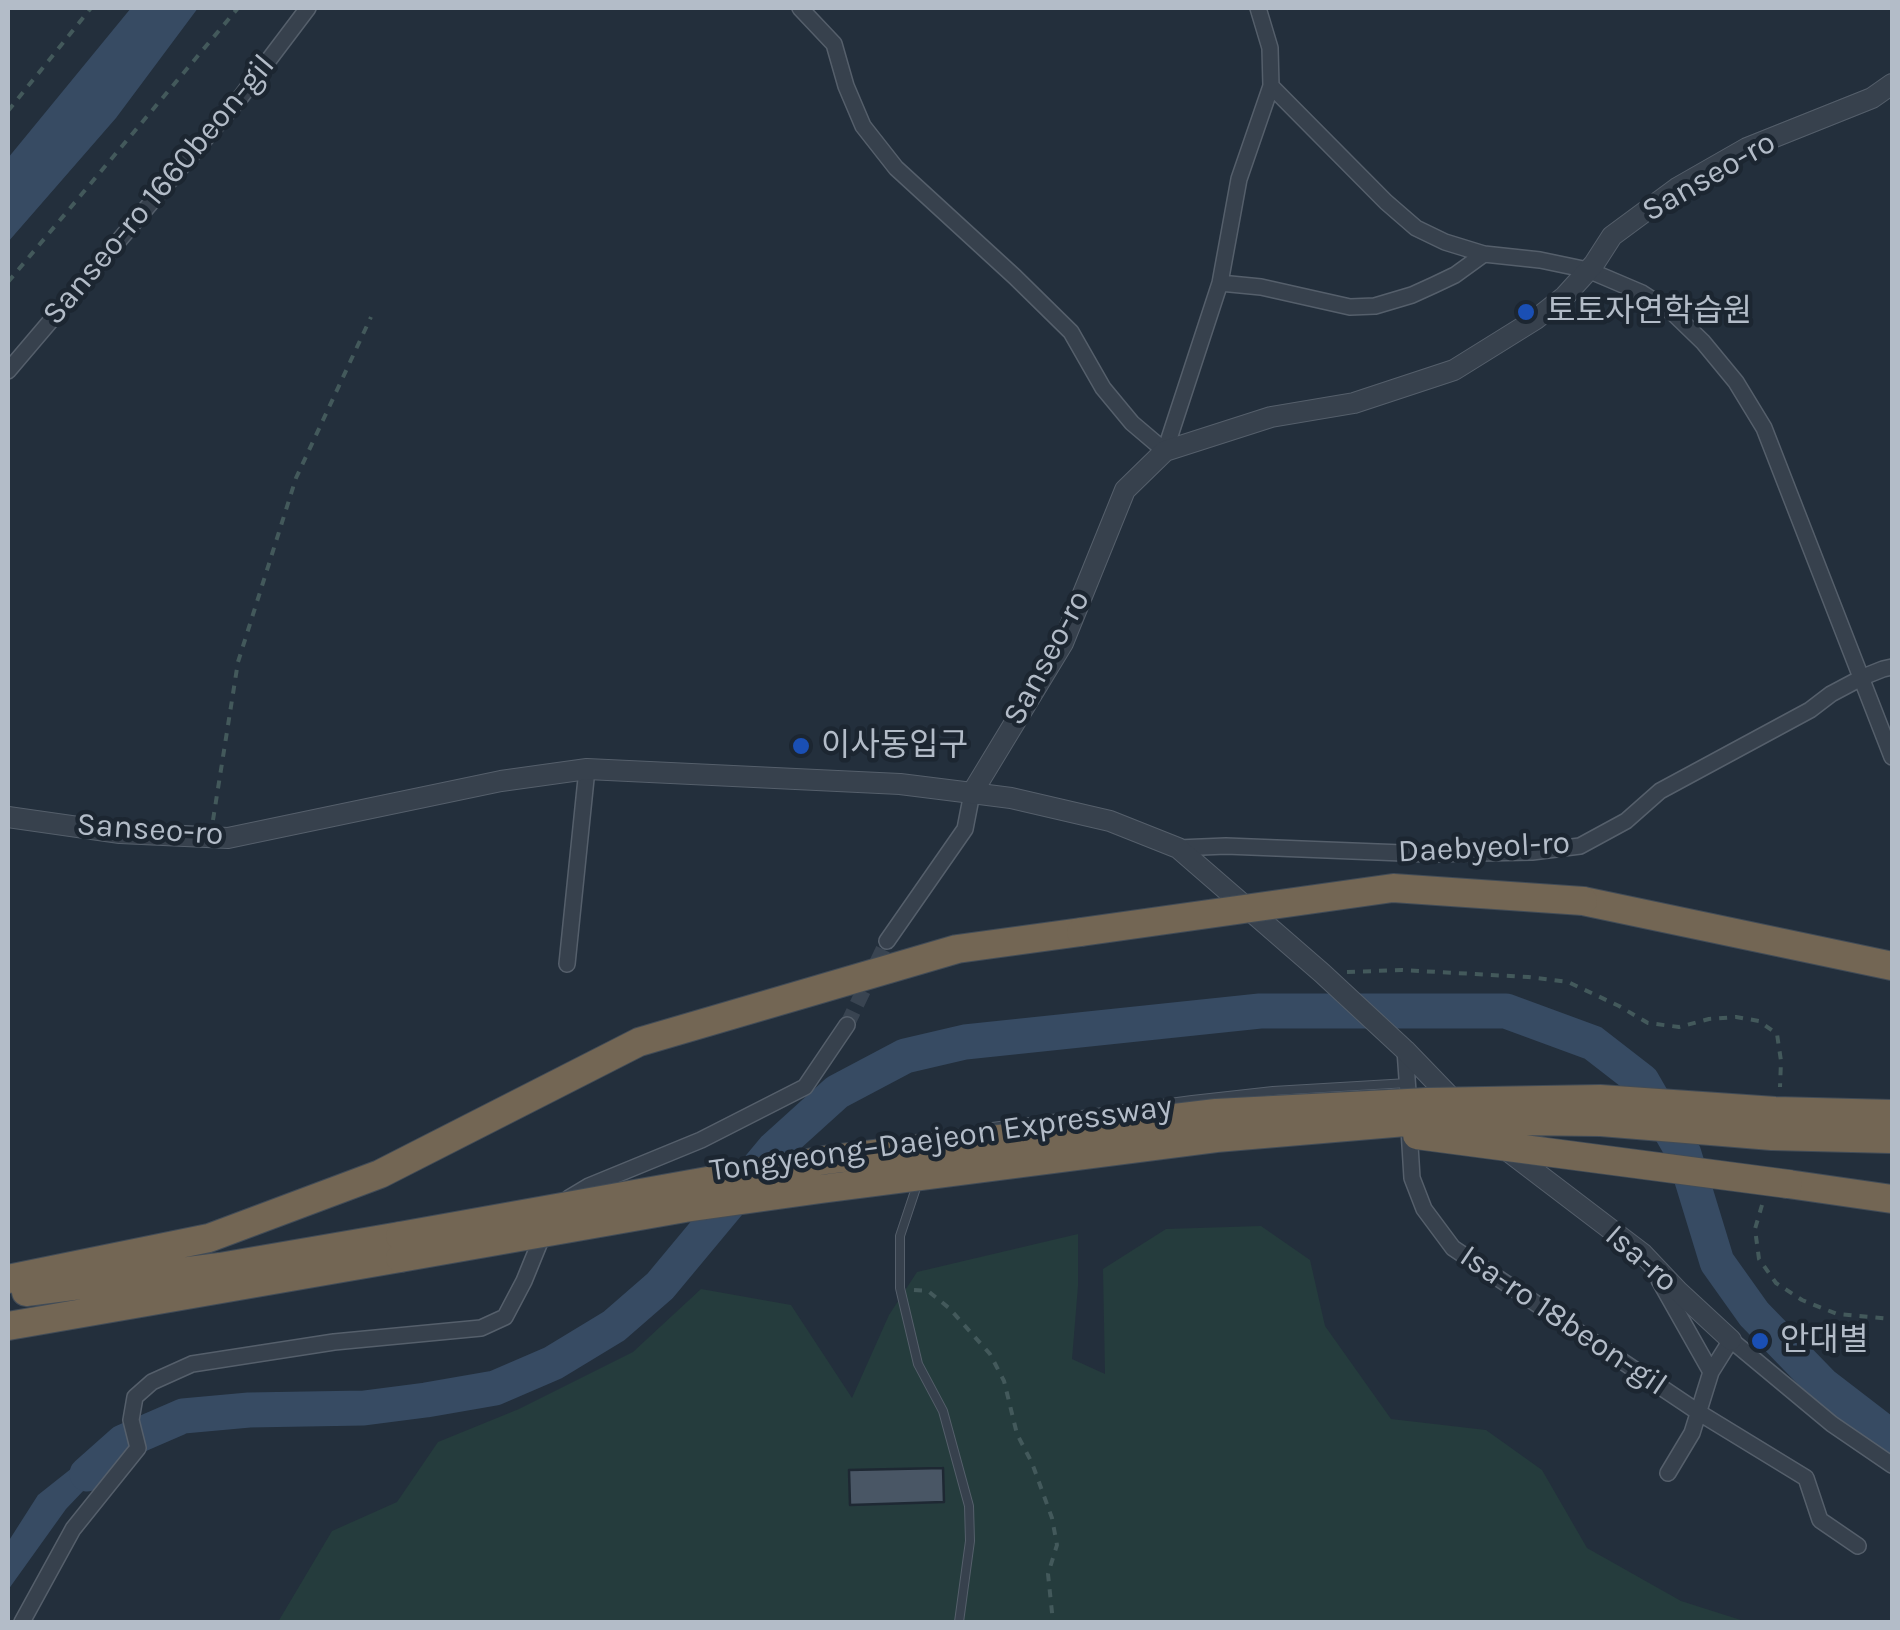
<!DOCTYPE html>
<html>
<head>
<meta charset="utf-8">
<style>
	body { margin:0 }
	#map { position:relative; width:1900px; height:1630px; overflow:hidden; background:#232f3c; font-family:Karla,sans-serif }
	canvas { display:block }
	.frame { position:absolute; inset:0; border:10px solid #b3bcc8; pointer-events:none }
</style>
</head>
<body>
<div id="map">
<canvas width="1900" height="1630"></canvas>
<div class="frame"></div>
</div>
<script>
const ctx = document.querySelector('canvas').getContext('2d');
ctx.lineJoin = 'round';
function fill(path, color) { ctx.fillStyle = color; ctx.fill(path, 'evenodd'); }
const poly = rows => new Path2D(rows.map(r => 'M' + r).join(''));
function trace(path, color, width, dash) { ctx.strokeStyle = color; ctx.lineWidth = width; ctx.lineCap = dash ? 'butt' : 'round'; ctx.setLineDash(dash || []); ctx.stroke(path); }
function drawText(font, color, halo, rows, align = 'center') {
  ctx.font = font + ' Karla,"Noto Sans KR",sans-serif'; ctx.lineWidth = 9; ctx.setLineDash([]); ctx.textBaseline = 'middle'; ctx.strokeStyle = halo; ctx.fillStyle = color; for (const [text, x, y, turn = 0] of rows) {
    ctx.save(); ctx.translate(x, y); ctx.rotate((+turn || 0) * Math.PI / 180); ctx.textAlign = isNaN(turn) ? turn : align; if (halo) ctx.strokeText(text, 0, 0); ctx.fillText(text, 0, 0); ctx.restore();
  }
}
fill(poly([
	[1261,1226,1310,1260,1325,1326,1391,1419,1486,1430,1542,1470,1587,1548,1681,1601,1747,1622,278,1622,332,1531,397,1502,438,1442,519,1409,633,1352,701,1289,791,1305,852,1398,889,1315,917,1272,1078,1234,1078,1286,1072,1359,1105,1374,1103,1269,1166,1229]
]), '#253c3d');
fill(poly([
	[131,8,198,8,116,118,8,242,8,158],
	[120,1430,124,1448,66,1509,8,1590,8,1542,38,1495]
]), '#374b63');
trace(poly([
	[87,1474,123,1442,183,1416,249,1410,364,1408,426,1400,495,1388,553,1363,614,1326,660,1286,774,1149,837,1092,905,1056,965,1042,1260,1011,1506,1011,1593,1043,1642,1081,1684,1154,1717,1262,1754,1314,1823,1385,1892,1438]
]), '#374b63', 35);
const building = poly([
	[943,1468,944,1502,850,1505,849,1470,943,1468]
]);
fill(building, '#495665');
trace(building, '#1e2833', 2.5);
trace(poly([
	[847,1025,887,941]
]), '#394451', 15, [15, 8]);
const service = poly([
	[985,1128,1192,1100,1273,1091,1408,1083],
	[918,1182,900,1236,900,1288,918,1364,943,1411,969,1506,970,1541,959,1622]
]);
const minor = poly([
	[800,8,834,44,846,86,863,126,896,168,1015,277,1071,332,1103,388,1132,423,1165,451,1220,283,1239,179,1271,86],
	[1258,8,1270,48,1271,86,1386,202,1416,228,1445,242,1484,254,1540,260,1588,270,1642,293,1673,313,1703,342,1736,382,1764,428,1892,757],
	[1220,283,1261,287,1350,307,1375,306,1412,295,1434,285,1455,275,1484,254],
	[8,371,240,98,308,8],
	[1178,848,1226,846,1428,854,1532,852,1580,846,1626,821,1660,791,1810,710,1831,694,1863,677,1883,669,1892,667],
	[887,941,965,829,972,793],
	[567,964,587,769],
	[1405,1050,1409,1106],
	[1409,1129,1412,1178,1424,1209,1453,1248,1698,1412,1806,1478,1820,1520,1858,1546],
	[569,1198,589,1186,701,1140,805,1087,847,1025],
	[1659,1280,1711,1372],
	[1668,1473,1692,1433,1711,1372,1731,1340,1832,1424,1892,1465],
	[22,1622,73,1529,138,1448,131,1420,135,1397,152,1382,192,1364,334,1342,481,1328,505,1317,524,1281,544,1232]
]);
const tertiary = poly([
	[972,793,1011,798,1110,821,1178,848,1322,973,1405,1050,1461,1108],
	[8,817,120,833,228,838,501,781,587,769,900,784,972,793,1063,643,1125,490,1165,451,1271,417,1354,403,1454,370,1536,319,1565,296,1594,264,1612,236,1677,188,1747,148,1872,98,1892,84],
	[1504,1148,1643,1254,1678,1291,1731,1340]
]);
const motorway = poly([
	[1583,901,1892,966],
	[1788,1184,1892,1199],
	[8,1279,209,1238,380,1174,639,1042,957,949,1081,932],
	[26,1292,220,1267,400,1236],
	[8,1326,400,1258]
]);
trace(service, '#555f6b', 10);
trace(minor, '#555f6b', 18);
trace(tertiary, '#555f6b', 22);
trace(motorway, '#424c57', 30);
trace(poly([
	[8,111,91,8],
	[8,282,238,8],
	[213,820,238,662,296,478,371,317],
	[1347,972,1402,970,1528,977,1568,982,1619,1006,1648,1023,1679,1027,1709,1019,1736,1017,1759,1021,1777,1034,1781,1061,1780,1087],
	[1762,1205,1755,1229,1759,1259,1776,1283,1802,1300,1837,1314,1892,1319],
	[914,1290,928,1291,949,1308,990,1354,1004,1381,1017,1434,1032,1463,1052,1518,1057,1545,1048,1574,1053,1622]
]), '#43595b', 4, [8, 8]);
trace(service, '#37414d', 8);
trace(minor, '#37414d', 15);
trace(tertiary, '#37414d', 20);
trace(motorway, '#736654', 28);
const motorwayBridge = poly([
	[1081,932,1393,888,1583,901],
	[1417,1135,1788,1184],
	[400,1236,825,1160,1216,1113,1427,1102,1600,1099,1775,1111,1892,1114],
	[400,1258,685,1208,821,1189,1216,1138,1429,1120,1601,1122,1772,1136,1892,1139]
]);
trace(motorwayBridge, '#424c57', 30, []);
trace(motorwayBridge, '#736654', 28);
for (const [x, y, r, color] of [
	[1526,312,10,"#1a4fb4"],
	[801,746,10,"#1a4fb4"],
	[1760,1341,10,"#1a4fb4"]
]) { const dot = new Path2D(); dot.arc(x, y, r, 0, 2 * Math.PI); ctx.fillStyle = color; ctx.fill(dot); trace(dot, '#1c2631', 4); }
drawText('32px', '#b3bcc8', '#1c2631', [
	["Sanseo-ro",1709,177,-30],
	["Sanseo-ro 1660beon-gil",159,190,-50],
	["Sanseo-ro",1047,658,-62],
	["Sanseo-ro",150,830,4],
	["Daebyeol-ro",1484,848,-3],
	["Tongyeong–Daejeon Expressway",941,1139,-8],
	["Isa-ro",1641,1259,41],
	["Isa-ro 18beon-gil",1563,1321,34]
]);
drawText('32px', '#b3bcc8', '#1c2631', [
	["토토자연학습원",1546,312],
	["이사동입구",821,746],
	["안대별",1780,1341]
], 'left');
</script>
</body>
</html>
